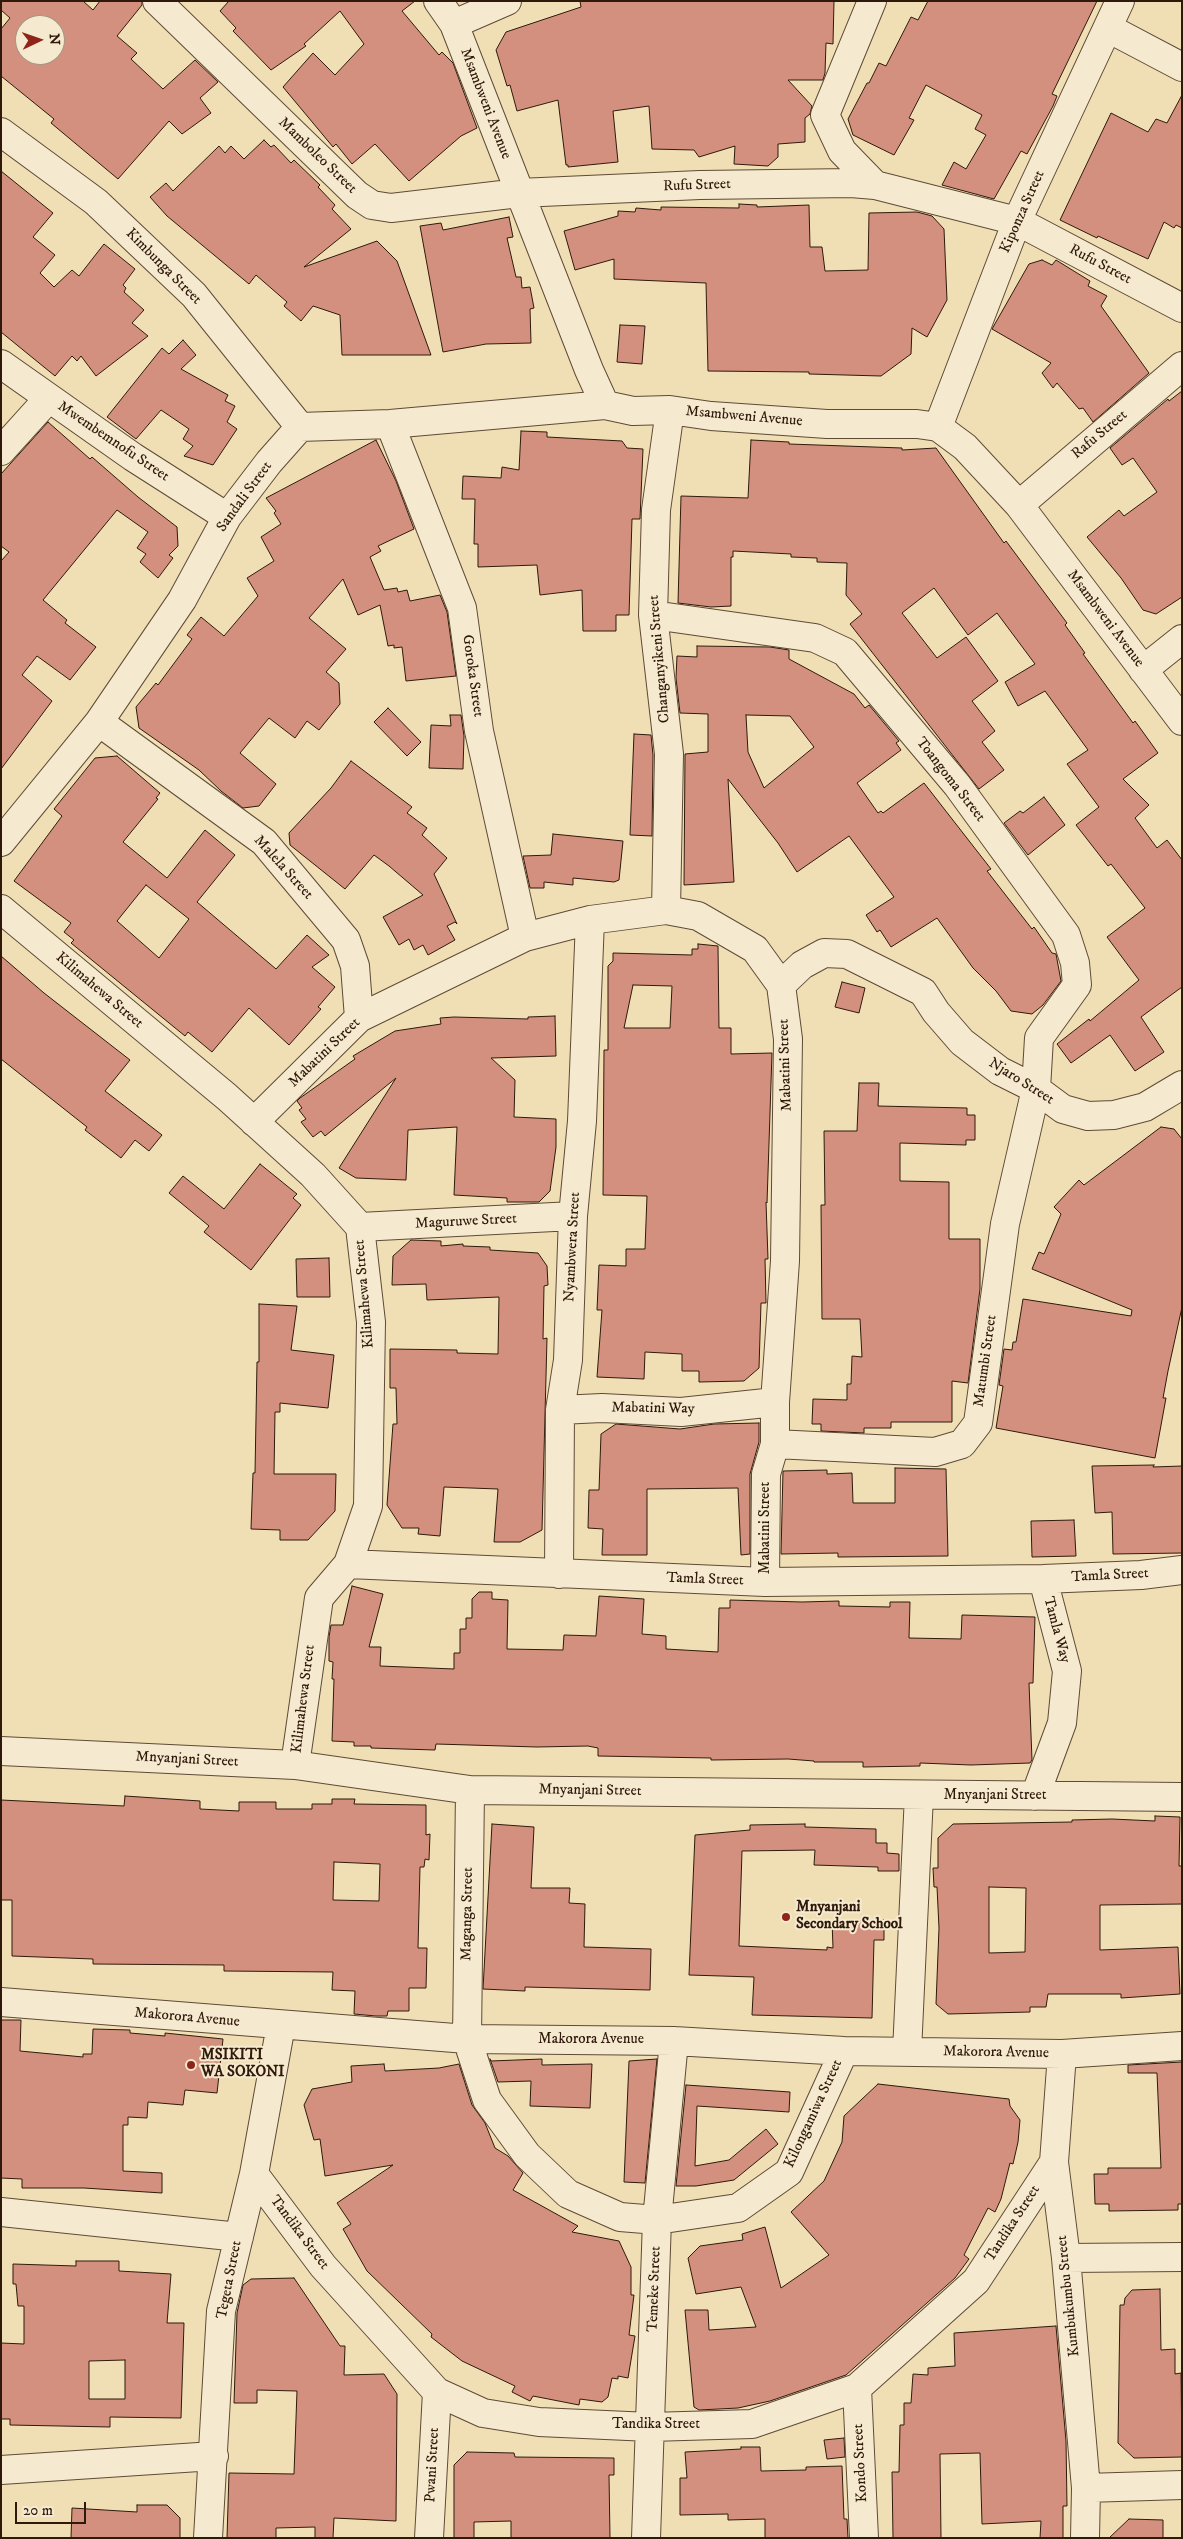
<!DOCTYPE html>
<html>
<head>
<meta charset="utf-8">
<style>
	body { margin:0 }
	#map { position:relative; width:1183px; height:2539px; overflow:hidden; background:#f0dfb5; font-family:"IM FELL DW Pica",serif }
	canvas { display:block }
	.frame { position:absolute; inset:0; border:2px solid #2f190b; pointer-events:none }
	.north { position:absolute; left:15px; top:15px; width:50px; height:50px; box-sizing:border-box; background:#f5eacf; border:1px solid #a69681; border-radius:50%; rotate:87deg; font-size:14px; font-weight:700; line-height:20px; text-align:center; color:#2f190b }
	.north::after { content:''; display:block; margin:auto; width:18px; height:22px; background:#8f2418; clip-path:polygon(50% 0,100% 100%,50% 72%,0 100%) }
	.scale { position:absolute; left:15px; top:2502px; width:71px; height:22px; box-sizing:border-box; border:2px solid #2f190b; border-top:0; padding-left:6px; font-size:15px; line-height:18px; white-space:nowrap; color:#2f190b; -webkit-text-stroke:4px #f5eacf; paint-order:stroke }
</style>
</head>
<body>
<div id="map">
<canvas width="1183" height="2539"></canvas>
<div class="frame"></div>
<div class="north">N</div>
<div class="scale">20 m</div>
</div>
<script>
const ctx = document.querySelector('canvas').getContext('2d');
ctx.lineJoin = 'round';
function fill(path, color) { ctx.fillStyle = color; ctx.fill(path, 'evenodd'); }
const poly = rows => new Path2D(rows.map(r => 'M' + r).join(''));
function trace(path, color, width, dash) { ctx.strokeStyle = color; ctx.lineWidth = width; ctx.lineCap = dash ? 'butt' : 'round'; ctx.setLineDash(dash || []); ctx.stroke(path); }
function drawText(font, color, halo, rows, align = 'center') {
  ctx.font = font + ' "IM FELL DW Pica",serif'; ctx.lineWidth = 4; ctx.setLineDash([]); ctx.textBaseline = 'middle'; ctx.strokeStyle = halo; ctx.fillStyle = color; for (const [text, x, y, turn = 0] of rows) {
    ctx.save(); ctx.translate(x, y); ctx.rotate((+turn || 0) * Math.PI / 180); ctx.textAlign = isNaN(turn) ? turn : align; if (halo) ctx.strokeText(text, 0, 0); ctx.fillText(text, 0, 0); ctx.restore();
  }
}
const building = poly([
	[1,1,83,1,93,10,100,1,142,1,142,5,117,36,137,53,131,59,163,89,195,60,218,82,200,98,211,113,182,134,169,121,118,179,51,123,54,119,1,76,1,29,10,18,1,10,1,1],
	[25,25,55,25,55,55,25,55,25,25],
	[229,1,415,1,402,11,439,55,442,52,453,63,477,128,461,136,409,181,375,144,352,164,336,144,333,147,283,87,313,53,335,75,364,44,340,11,304,44,306,46,271,70,233,31,236,28,220,11,229,1],
	[580,1,834,1,833,44,826,43,825,73,823,80,788,80,812,106,810,114,805,118,805,142,778,144,778,157,768,166,734,164,735,146,699,157,694,150,652,149,649,106,613,111,618,162,568,167,568,165,566,165,558,100,517,111,510,85,507,86,496,50,506,32,581,7,580,1],
	[928,1,1097,1,1052,94,1057,96,1053,106,1027,154,1021,151,994,199,942,185,954,162,966,169,986,135,975,129,982,115,926,85,909,118,914,120,894,155,853,135,848,119,867,83,869,83,879,63,886,66,911,17,918,20,928,1],
	[1182,95,1182,228,1176,225,1174,228,1164,222,1148,259,1098,236,1097,238,1060,220,1111,113,1148,132,1156,119,1167,123,1182,95],
	[264,140,271,147,274,145,291,163,294,160,320,185,318,187,335,205,332,209,351,229,304,267,377,241,397,261,431,355,342,355,340,315,313,306,301,321,284,306,287,302,256,275,249,284,167,216,150,197,166,183,173,191,219,146,225,153,231,146,244,159,264,140],
	[1,171,53,213,33,237,55,255,40,273,54,287,72,270,79,276,104,244,135,269,123,285,126,288,124,292,144,310,132,323,148,336,96,376,81,356,77,361,72,356,55,376,1,332,1,171],
	[739,204,757,205,757,207,809,205,810,247,822,247,825,271,868,270,869,213,917,212,932,216,944,229,947,300,927,337,912,328,911,354,881,376,809,374,809,372,708,371,706,283,614,279,614,259,575,270,564,231,618,216,618,211,635,212,636,208,661,210,661,207,739,208,739,204],
	[509,217,513,237,507,238,516,277,521,277,522,288,530,287,534,308,530,309,531,343,486,344,443,352,420,226,441,223,443,230,509,217],
	[1042,260,1052,265,1056,260,1090,281,1088,286,1107,296,1101,306,1149,373,1093,422,1083,408,1079,409,1057,383,1053,388,1042,373,1051,363,992,329,1029,264,1042,260],
	[620,325,645,326,642,364,617,362,620,325],
	[183,340,196,355,181,369,228,395,225,401,235,406,227,422,237,429,213,465,184,456,193,446,183,439,189,429,161,410,136,439,107,417,162,348,169,354,183,340],
	[1182,391,1182,597,1156,614,1143,610,1121,578,1087,537,1119,510,1124,516,1157,492,1133,458,1122,465,1110,448,1168,399,1169,401,1182,391],
	[48,422,90,459,92,457,138,497,177,527,178,546,169,555,173,558,158,578,140,562,146,554,137,548,148,532,117,510,43,600,67,620,65,623,96,647,70,680,37,656,22,675,52,701,1,769,1,561,9,552,1,546,1,474,48,422],
	[521,431,547,432,547,437,622,441,627,448,643,449,640,519,632,519,629,615,616,615,616,631,583,631,582,590,540,595,537,565,478,567,478,544,474,544,475,499,462,499,463,476,501,478,502,467,519,470,521,431],
	[376,440,396,481,414,529,378,546,381,551,370,557,384,590,397,588,398,592,407,590,410,601,440,595,447,612,456,676,406,681,402,647,394,648,394,645,388,646,380,605,358,615,343,579,309,618,346,649,326,672,339,683,340,704,319,730,307,721,295,738,269,718,240,753,276,784,259,806,243,808,221,791,199,770,139,728,136,707,156,683,158,685,192,639,187,635,201,617,224,636,258,596,247,578,274,561,261,537,281,524,274,513,276,511,266,498,376,440],
	[751,440,789,442,789,444,902,448,902,450,936,448,1004,543,1006,541,1067,623,1065,625,1085,653,1083,654,1133,723,1135,721,1158,753,1123,779,1149,805,1135,818,1157,848,1167,840,1182,860,1182,987,1141,1017,1164,1052,1135,1071,1110,1035,1071,1063,1057,1044,1089,1019,1090,1021,1139,980,1107,937,1145,908,1111,864,1108,866,1076,825,1099,807,1067,764,1088,750,1045,691,1018,706,1005,682,1035,664,997,613,968,635,934,588,902,613,937,658,966,637,998,681,972,701,995,731,982,742,1004,770,979,789,850,624,862,614,846,595,847,563,817,562,817,558,791,557,791,554,733,551,733,557,731,557,731,606,711,607,678,603,681,496,748,498,751,440],
	[697,646,770,647,789,650,789,659,854,694,865,708,869,705,899,741,896,743,901,750,857,783,878,813,881,811,883,813,924,783,991,869,987,871,1032,929,1034,927,1052,953,1056,954,1061,981,1043,1005,1032,1014,1011,1011,996,991,973,968,937,918,891,947,880,930,877,932,866,915,894,897,849,836,797,872,778,843,728,779,734,882,684,885,685,754,708,752,708,714,680,713,676,678,677,656,697,657,697,646],
	[746,715,790,716,814,747,764,788,748,752,746,715],
	[388,708,421,742,407,756,374,722,388,708],
	[450,715,461,715,464,736,463,769,429,768,431,725,451,726,450,715],
	[634,734,651,735,653,755,652,836,630,835,634,734],
	[117,756,160,793,156,798,158,799,123,842,167,878,205,830,235,855,197,902,276,969,307,935,329,955,312,967,335,987,318,1007,321,1009,289,1045,249,1008,212,1052,188,1032,185,1036,71,943,74,940,64,932,71,923,14,881,62,816,54,809,95,758,117,756],
	[146,885,189,919,159,958,117,921,146,885],
	[351,761,412,807,407,813,427,828,422,835,447,858,434,874,457,924,455,922,447,926,455,940,428,955,423,945,414,950,409,939,399,945,383,917,423,895,389,866,374,855,345,889,290,845,289,833,331,788,351,761],
	[1044,797,1065,825,1028,855,1004,823,1020,811,1023,813,1044,797],
	[553,834,623,841,619,880,614,882,573,878,573,885,544,882,544,888,530,888,523,856,551,855,553,834],
	[698,944,718,946,719,1028,731,1028,731,1054,772,1053,767,1203,766,1202,768,1259,765,1259,766,1303,761,1303,759,1368,744,1381,699,1382,699,1371,682,1371,682,1354,645,1352,644,1379,597,1377,602,1310,597,1310,599,1265,626,1266,626,1249,645,1249,647,1196,603,1195,604,1050,608,1050,608,966,613,961,613,953,692,955,692,949,698,949,698,944],
	[633,985,672,986,670,1028,624,1028,633,985],
	[1,956,44,993,130,1060,105,1091,162,1135,149,1151,135,1140,121,1158,85,1130,87,1127,1,1059,1,956],
	[842,982,865,988,859,1013,835,1007,842,982],
	[555,1016,556,1056,491,1058,515,1080,514,1117,556,1119,556,1147,550,1191,539,1202,507,1202,507,1198,454,1195,457,1127,408,1130,406,1180,356,1178,339,1168,396,1078,325,1136,321,1131,313,1137,301,1122,306,1119,299,1110,302,1108,297,1101,300,1098,355,1059,353,1056,395,1031,441,1024,440,1018,454,1017,528,1019,528,1017,555,1016],
	[859,1083,879,1083,878,1106,967,1108,967,1115,975,1115,975,1140,966,1140,966,1145,900,1143,900,1181,949,1182,949,1239,980,1239,980,1289,968,1383,952,1381,952,1422,891,1422,891,1428,864,1428,864,1433,821,1431,821,1424,812,1424,813,1399,847,1400,847,1384,851,1384,852,1356,862,1357,860,1319,822,1319,821,1205,825,1205,824,1131,857,1131,859,1083],
	[1161,1127,1174,1129,1182,1139,1182,1307,1168,1371,1163,1398,1166,1398,1155,1458,996,1428,1003,1386,999,1385,1004,1349,1012,1350,1013,1342,1016,1342,1023,1299,1131,1316,1132,1310,1032,1269,1039,1252,1044,1254,1061,1214,1054,1207,1079,1180,1084,1185,1161,1127],
	[260,1164,297,1194,293,1198,301,1205,251,1270,204,1232,209,1226,169,1193,183,1176,224,1209,260,1164],
	[411,1240,441,1241,441,1246,463,1244,463,1246,490,1247,490,1250,538,1253,547,1266,548,1285,544,1286,543,1339,547,1338,542,1530,520,1542,494,1542,498,1489,444,1487,440,1536,418,1534,419,1528,402,1528,387,1505,393,1424,397,1424,396,1388,390,1388,390,1349,457,1350,457,1353,498,1354,499,1297,427,1300,426,1284,392,1285,393,1256,411,1240],
	[329,1258,330,1297,297,1297,296,1259,329,1258],
	[259,1304,297,1306,291,1350,334,1355,328,1408,280,1403,280,1412,275,1412,274,1474,336,1474,335,1511,308,1540,280,1540,280,1530,251,1529,253,1473,255,1473,257,1362,259,1362,259,1304],
	[759,1423,759,1442,750,1474,750,1554,741,1555,738,1488,647,1489,647,1555,602,1555,603,1529,588,1528,589,1490,599,1490,601,1434,616,1424,680,1429,714,1424,759,1423],
	[1154,1465,1153,1467,1182,1466,1182,1553,1113,1554,1112,1512,1095,1513,1092,1466,1154,1465],
	[895,1468,946,1469,948,1556,838,1557,838,1553,781,1554,783,1471,827,1470,827,1474,852,1473,853,1503,895,1503,895,1468],
	[1074,1520,1076,1556,1032,1557,1031,1521,1074,1520],
	[352,1586,383,1594,369,1647,381,1647,380,1666,454,1669,454,1653,460,1653,460,1629,466,1629,466,1618,472,1618,472,1599,479,1592,492,1592,492,1599,508,1600,507,1649,563,1650,564,1635,596,1636,599,1596,644,1599,642,1634,666,1636,666,1649,718,1652,719,1608,730,1608,730,1600,802,1602,839,1601,839,1606,890,1607,890,1602,910,1602,909,1638,961,1639,962,1615,1035,1617,1033,1683,1029,1683,1032,1760,1030,1763,971,1765,920,1763,920,1766,863,1767,863,1762,814,1762,814,1761,788,1759,711,1760,711,1758,598,1756,598,1748,588,1746,537,1747,436,1744,435,1750,371,1748,371,1746,354,1746,354,1742,332,1741,334,1679,332,1679,333,1662,329,1661,329,1637,331,1625,343,1625,352,1586],
	[125,1796,200,1801,200,1809,239,1811,239,1802,276,1802,276,1809,312,1809,312,1804,332,1804,332,1799,355,1799,354,1804,426,1805,426,1835,430,1834,429,1860,425,1859,424,1867,420,1867,418,1948,427,1948,426,1988,409,1988,409,2011,388,2011,387,2016,376,2016,354,2014,355,1991,332,1990,333,1972,224,1971,224,1965,93,1964,93,1959,12,1956,12,1900,1,1900,1,1800,124,1806,125,1796],
	[334,1862,380,1864,379,1901,333,1900,334,1862],
	[1155,1816,1180,1817,1179,1866,1182,1866,1182,1904,1100,1905,1100,1950,1178,1947,1180,1994,1121,1998,1121,1994,1048,1994,1046,2007,1030,2007,1030,2012,948,2014,936,2004,939,1928,937,1887,934,1887,933,1868,938,1868,938,1838,953,1824,1072,1822,1072,1820,1112,1819,1155,1821,1155,1816],
	[989,1887,1026,1888,1025,1952,989,1953,989,1887],
	[492,1824,534,1827,531,1888,570,1888,569,1903,585,1904,584,1947,651,1949,650,1990,525,1987,525,1991,483,1989,492,1824],
	[805,1824,805,1827,876,1829,876,1843,887,1843,887,1853,899,1854,899,1871,878,1871,878,1867,814,1865,815,1850,742,1851,739,1946,827,1950,827,1947,833,1948,832,1921,884,1920,884,1940,874,1940,872,2018,752,2015,754,1977,689,1975,695,1835,750,1830,750,1825,805,1824],
	[1,2020,21,2020,20,2051,83,2057,83,2054,92,2054,93,2029,130,2030,130,2033,165,2036,165,2033,223,2039,217,2093,185,2090,183,2105,148,2102,147,2118,128,2117,128,2125,123,2125,123,2171,162,2173,162,2193,84,2188,22,2188,22,2179,1,2178,1,2020],
	[490,2059,491,2061,542,2059,542,2065,592,2064,590,2108,530,2106,531,2081,498,2082,490,2059],
	[657,2059,645,2183,624,2182,629,2061,657,2059],
	[1182,2062,1182,2204,1178,2204,1178,2210,1109,2211,1109,2204,1095,2204,1094,2174,1108,2174,1108,2168,1161,2168,1157,2073,1128,2073,1128,2065,1182,2062],
	[384,2064,385,2071,439,2068,459,2064,472,2105,485,2123,495,2148,508,2156,523,2173,513,2190,578,2226,572,2232,619,2241,631,2267,631,2295,634,2295,629,2335,635,2336,628,2378,618,2376,618,2379,612,2378,608,2397,602,2402,580,2399,579,2405,533,2396,530,2401,512,2392,515,2386,462,2361,431,2337,432,2334,367,2271,343,2229,351,2224,337,2203,393,2165,325,2176,320,2139,314,2140,304,2105,312,2089,352,2082,351,2066,384,2064],
	[878,2084,1009,2099,1010,2106,1020,2120,1018,2142,1013,2164,1010,2163,1001,2199,995,2212,988,2208,964,2255,969,2259,955,2278,846,2375,770,2401,738,2408,699,2410,694,2407,685,2310,708,2310,709,2330,756,2327,741,2287,696,2294,688,2258,700,2246,743,2240,742,2234,765,2227,781,2288,829,2255,791,2212,824,2181,842,2142,844,2116,878,2084],
	[686,2085,790,2092,789,2112,697,2106,695,2166,729,2160,766,2129,778,2144,734,2180,696,2186,676,2186,686,2085],
	[76,2261,119,2261,119,2271,171,2274,167,2323,184,2323,181,2418,110,2417,110,2427,10,2425,10,2419,1,2419,1,2343,24,2344,24,2306,18,2306,16,2284,13,2284,13,2264,76,2266,76,2261],
	[125,2360,125,2399,89,2399,89,2361,125,2360],
	[294,2278,340,2346,345,2346,344,2375,384,2374,397,2394,396,2521,334,2518,333,2538,315,2538,315,2527,276,2528,276,2538,227,2538,229,2473,294,2474,297,2391,257,2390,257,2403,234,2403,237,2313,243,2285,251,2279,294,2278],
	[1160,2289,1161,2350,1175,2349,1175,2374,1181,2373,1182,2457,1134,2458,1118,2443,1120,2305,1124,2305,1125,2298,1132,2290,1160,2289],
	[1056,2326,1066,2441,1067,2506,1063,2506,1063,2538,1040,2538,1041,2521,982,2524,980,2453,940,2454,941,2538,893,2538,892,2472,899,2472,900,2425,904,2425,904,2403,911,2403,913,2374,928,2375,928,2368,955,2366,954,2333,1056,2326],
	[844,2438,845,2457,827,2459,824,2440,844,2438],
	[741,2447,760,2447,761,2471,806,2470,806,2467,842,2466,844,2519,847,2519,848,2538,765,2538,765,2519,728,2520,728,2514,680,2515,680,2478,687,2478,685,2452,741,2449,741,2447],
	[467,2452,514,2453,515,2457,614,2458,614,2475,609,2475,610,2538,511,2538,511,2521,474,2522,474,2538,454,2538,454,2465,467,2452],
	[137,2505,167,2505,180,2518,180,2538,71,2538,72,2508,137,2512,137,2505],
	[1129,2519,1163,2520,1163,2538,1109,2538,1129,2519]
]);
fill(building, '#d4907f');
trace(building, '#2f190b', 1);
const minor = poly([
	[157,1,357,195,372,205,391,208,519,193,700,185,851,183,875,185,1017,221,1182,308],
	[438,1,454,24,589,370,605,405,633,411,670,410,711,416,827,424,917,424,938,427,965,447,1019,505,1182,721],
	[872,1,825,115,842,151,875,185],
	[454,24,507,1],
	[1108,28,1182,67],
	[1,132,96,202,194,295,300,427],
	[1,364,133,457,227,517],
	[390,424,462,608,479,731,525,937],
	[938,427,1017,221,1120,1],
	[1,451,48,399],
	[1019,505,1182,366],
	[653,615,815,638,845,652,957,785,1066,935,1075,963,1077,985,1039,1038,1036,1089,1005,1224,978,1423,962,1444,935,1452,775,1444],
	[1143,670,1182,639],
	[99,722,264,842,346,940,355,966,359,1018],
	[1,842,99,722,182,600,227,517,269,462,300,427,390,424,605,405],
	[1,909,227,1097,313,1175,360,1227,371,1322,368,1506,348,1564,319,1598,295,1765],
	[666,910,669,754,653,615,656,510,670,410],
	[781,985,802,965,824,953,847,954,923,992,936,1012,962,1042,1000,1071,1036,1089,1063,1109,1088,1116,1114,1115,1145,1107,1182,1085],
	[254,1122,359,1018,525,937,590,920,666,910,698,916,755,949,781,985,788,1039,785,1261,775,1402,775,1444,766,1474,765,1582],
	[360,1227,573,1216],
	[560,1410,602,1408,681,1412,775,1402],
	[348,1564,765,1582,1043,1579,1141,1575,1182,1570],
	[559,1574,560,1410,568,1360,573,1216,582,1121,590,920],
	[1,1751,295,1765,470,1790,1182,1797],
	[470,1790,467,2039,487,2100,527,2155,568,2194,620,2217,657,2220,738,2208,789,2172,844,2051],
	[1035,1796,1062,1723,1067,1671,1043,1579],
	[1,2002,467,2039,674,2041,844,2051,1062,2054,1182,2046],
	[907,2052,919,1795],
	[1062,2054,1054,2162,1066,2258,1086,2488,1085,2538],
	[254,2174,323,2266,437,2392,483,2413,539,2422,650,2427,752,2424,857,2388,976,2281,1054,2162],
	[1,2212,239,2237],
	[1066,2258,1182,2257],
	[857,2388,864,2538],
	[1,2470,214,2456],
	[1086,2488,1182,2485],
	[208,2538,221,2311,254,2174,281,2025],
	[429,2538,437,2392],
	[646,2538,657,2220,674,2041]
]);
trace(minor, '#5f4a36', 30);
trace(minor, '#f5eacf', 28);
for (const [x, y, r, color] of [
	[786,1917,5,"#8f2418"],
	[191,2065,5,"#8f2418"]
]) { const dot = new Path2D(); dot.arc(x, y, r, 0, 2 * Math.PI); ctx.fillStyle = color; ctx.fill(dot); trace(dot, '#f5eacf', 2); }
drawText('15px', '#2f190b', '#f5eacf', [
	["Msambweni Avenue",485,104,69],
	["Mamboleo Street",317,156,44],
	["Rufu Street",697,186,-2],
	["Kiponza Street",1023,212,-66],
	["Rufu Street",1100,265,28],
	["Kimbunga Street",163,267,45],
	["Msambweni Avenue",744,417,5],
	["Rafu Street",1100,435,-40],
	["Mwembemnofu Street",113,442,34],
	["Sandali Street",245,497,-54],
	["Msambweni Avenue",1105,619,53],
	["Changanyikeni Street",660,659,-95],
	["Goroka Street",472,676,82],
	["Toangoma Street",950,780,52],
	["Malela Street",283,868,48],
	["Kilimahewa Street",99,991,40],
	["Mabatini Street",325,1053,-44],
	["Mabatini Street",786,1065,-92],
	["Njaro Street",1021,1082,32],
	["Maguruwe Street",466,1222,-3],
	["Nyambwera Street",573,1247,-87],
	["Kilimahewa Street",365,1294,-95],
	["Matumbi Street",986,1361,-82],
	["Mabatini Way",653,1409,1],
	["Mabatini Street",766,1528,-90],
	["Tamla Street",1110,1576,-3],
	["Tamla Street",705,1580,2],
	["Tamla Way",1056,1630,75],
	["Kilimahewa Street",304,1699,-83],
	["Mnyanjani Street",187,1760,3],
	["Mnyanjani Street",590,1791,1],
	["Mnyanjani Street",995,1796],
	["Maganga Street",468,1914,-89],
	["Makorora Avenue",187,2018,5],
	["Makorora Avenue",591,2040],
	["Makorora Avenue",996,2053,1],
	["Kilongamiwa Street",814,2114,-65],
	["Tandika Street",1013,2224,-57],
	["Tandika Street",299,2233,53],
	["Tegeta Street",230,2280,-79],
	["Temeke Street",655,2289,-88],
	["Kumbukumbu Street",1069,2296,-96],
	["Tandika Street",656,2425],
	["Kondo Street",861,2463,-93],
	["Pwani Street",433,2465,-87]
]);
drawText('bold 15px', '#2f190b', '#f5eacf', [
	["Mnyanjani",796,1908],
	["Secondary School",796,1925],
	["MSIKITI",201,2056],
	["WA SOKONI",201,2073]
], 'left');
</script>
</body>
</html>
